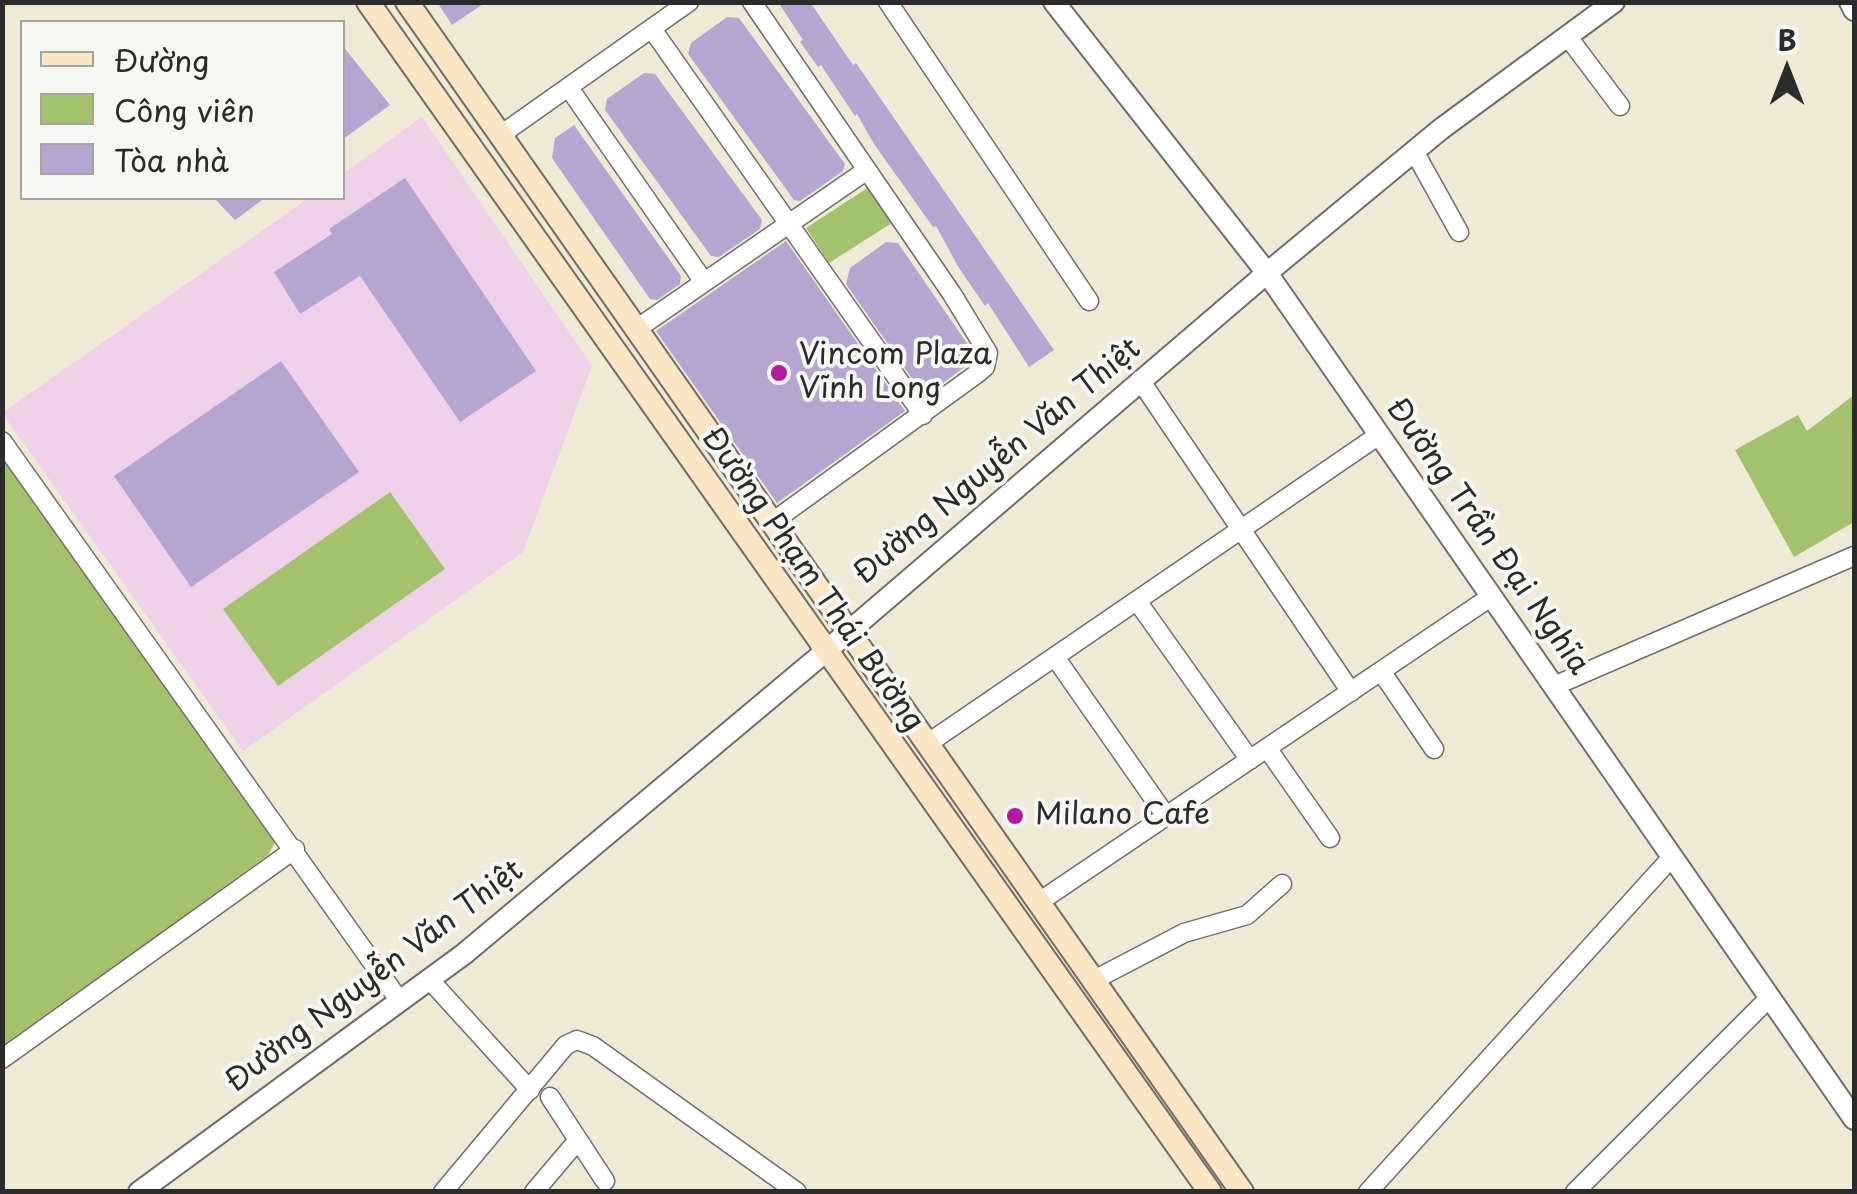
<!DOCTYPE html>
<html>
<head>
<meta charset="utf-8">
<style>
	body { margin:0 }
	#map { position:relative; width:1857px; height:1194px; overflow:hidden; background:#efead6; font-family:"Playpen Sans",sans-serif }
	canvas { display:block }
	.frame { position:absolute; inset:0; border:5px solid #2b2b2b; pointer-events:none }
	.legend { position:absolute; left:20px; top:20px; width:325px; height:180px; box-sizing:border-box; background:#f6f6f2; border:2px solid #a5a5a2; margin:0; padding:12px 18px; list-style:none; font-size:30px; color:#2b2b2b }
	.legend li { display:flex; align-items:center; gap:20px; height:50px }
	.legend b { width:50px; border:2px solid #a5a5a2 }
	.north { position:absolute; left:1737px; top:20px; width:100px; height:100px; -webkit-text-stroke:8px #f6f6f2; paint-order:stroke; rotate:0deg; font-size:28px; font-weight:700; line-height:40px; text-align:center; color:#2b2b2b }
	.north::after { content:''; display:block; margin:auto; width:35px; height:45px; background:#2b2b2b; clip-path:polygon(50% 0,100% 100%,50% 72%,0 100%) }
</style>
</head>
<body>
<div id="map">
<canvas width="1857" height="1194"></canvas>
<div class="frame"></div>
<ul class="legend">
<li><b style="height:12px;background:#fbe6c4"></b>Đường</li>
<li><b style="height:28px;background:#a2c36c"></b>Công viên</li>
<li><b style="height:28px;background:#b4a6d1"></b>Tòa nhà</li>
</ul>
<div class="north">B</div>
</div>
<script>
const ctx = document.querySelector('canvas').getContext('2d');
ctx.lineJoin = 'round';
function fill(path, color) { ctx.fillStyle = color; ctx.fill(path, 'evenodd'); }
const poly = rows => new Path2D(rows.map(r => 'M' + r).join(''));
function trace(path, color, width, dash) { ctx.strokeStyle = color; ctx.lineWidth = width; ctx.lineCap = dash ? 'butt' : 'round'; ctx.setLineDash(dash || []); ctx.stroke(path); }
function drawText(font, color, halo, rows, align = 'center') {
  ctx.font = font + ' "Playpen Sans",sans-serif'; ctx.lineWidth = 8; ctx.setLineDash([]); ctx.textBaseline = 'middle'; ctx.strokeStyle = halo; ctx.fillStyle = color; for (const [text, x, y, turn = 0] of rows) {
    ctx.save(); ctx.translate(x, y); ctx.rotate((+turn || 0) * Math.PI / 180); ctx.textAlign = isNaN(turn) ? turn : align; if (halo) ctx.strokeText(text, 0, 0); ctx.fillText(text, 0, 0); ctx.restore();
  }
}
fill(poly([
	[422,117,592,366,523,552,243,751,2,413,309,198,342,198,343,174]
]), '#eed0e8');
fill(poly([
	[872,185,895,221,829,263,806,228],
	[1854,395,1854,522,1794,557,1735,450,1798,415,1807,431],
	[2,456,273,831,275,843,268,855,3,1048],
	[390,492,445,569,278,686,223,609]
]), '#a2c36c');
fill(poly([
	[437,2,486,2,452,25],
	[778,2,810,2,853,65,856,63,1054,350,1029,367,988,303,985,306,959,268,936,226,933,227,874,144,857,114,855,116,821,65,818,67,800,42,803,40],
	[727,17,739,18,845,164,843,171,800,201,794,200,688,54,691,43],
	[342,45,390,105,342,140],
	[644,73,655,74,762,220,760,229,719,257,711,256,605,110,607,99],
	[574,125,681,276,680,284,657,300,650,299,552,158,555,138],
	[405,178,536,371,460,422,360,276,300,314,274,272,332,234,329,229],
	[214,198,265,198,235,220],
	[786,241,905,411,777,503,656,331],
	[886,242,898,243,975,355,970,363,932,391,920,390,846,284,850,268],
	[281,361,359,472,191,587,114,476]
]), '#b4a6d1');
const minor = poly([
	[752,2,952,294,988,353,985,367,978,373,771,523],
	[888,2,1089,301],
	[652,29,923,415],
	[1568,37,1620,106],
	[569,88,704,282],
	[499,136,689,2],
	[1414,151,1459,232],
	[635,330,867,170],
	[1140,380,1351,692],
	[2,441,399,1000],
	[1137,601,1250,760],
	[1055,657,1166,816],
	[1381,671,1434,749],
	[1554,686,1854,556],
	[927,744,1379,435],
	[1267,748,1330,838],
	[1039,902,1492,596],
	[429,979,530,1090],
	[1094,980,1184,933,1247,915,1282,884],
	[2,1059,295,849],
	[550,1097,605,1181],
	[443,1192,566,1045,577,1040,593,1046,797,1192],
	[534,1192,578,1140],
	[1368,1192,1672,857],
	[1575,1192,1770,997]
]);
const tertiary = poly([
	[1054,2,1267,273,1854,1119],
	[1850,2,1854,10],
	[139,1192,464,954,826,651,1267,273,1441,129,1614,2]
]);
const secondary = poly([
	[368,2,1210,1192],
	[407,2,1242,1192]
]);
trace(minor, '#706e67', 21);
trace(tertiary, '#706e67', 24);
trace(secondary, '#706e67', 26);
trace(minor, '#fff', 18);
trace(tertiary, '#fff', 20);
trace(secondary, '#fbe6c4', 22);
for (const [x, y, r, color] of [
	[779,373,10,"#b5179e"],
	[1015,816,10,"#b5179e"]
]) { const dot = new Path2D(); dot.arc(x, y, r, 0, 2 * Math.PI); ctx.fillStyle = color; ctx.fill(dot); trace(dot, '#f6f6f2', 4); }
drawText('30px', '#2b2b2b', '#f6f6f2', [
	["Vincom Plaza",799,356],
	["Vĩnh Long",799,390],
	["Milano Cafe",1035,816]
], 'left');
drawText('30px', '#2b2b2b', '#f6f6f2', [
	["Đường Nguyễn Văn Thiệt",998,462,-40],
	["Đường Trần Đại Nghĩa",1487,537,55],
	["Đường Phạm Thái Bường",812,580,55],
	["Đường Nguyễn Văn Thiệt",375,977,-37]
]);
</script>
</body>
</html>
